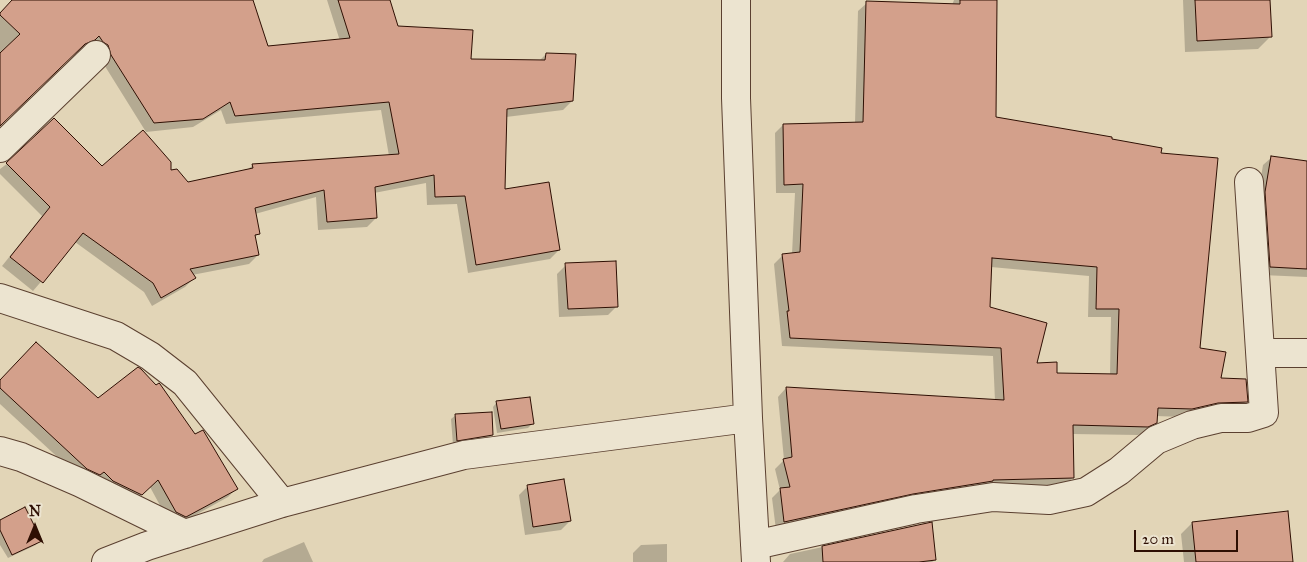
<!DOCTYPE html>
<html>
<head>
<meta charset="utf-8">
<style>
	body { margin:0 }
	#map { position:relative; width:1307px; height:562px; overflow:hidden; background:#e2d5b7; font-family:"IM FELL Great Primer",serif }
	canvas { display:block }
	.north { position:absolute; left:10px; top:502px; width:50px; height:50px; -webkit-text-stroke:4px #ece4d0; paint-order:stroke; rotate:0deg; font-size:14px; font-weight:700; line-height:20px; text-align:center; color:#2e0f03 }
	.north::after { content:''; display:block; margin:auto; width:18px; height:22px; background:#2e0f03; clip-path:polygon(50% 0,100% 100%,50% 72%,0 100%) }
	.scale { position:absolute; left:1134px; top:530px; width:104px; height:22px; box-sizing:border-box; border:2px solid #2e0f03; border-top:0; padding-left:6px; font-size:15px; line-height:18px; white-space:nowrap; color:#2e0f03; -webkit-text-stroke:4px #ece4d0; paint-order:stroke }
</style>
</head>
<body>
<div id="map">
<canvas width="1307" height="562"></canvas>
<div class="north">N</div>
<div class="scale">20 m</div>
</div>
<script>
const ctx = document.querySelector('canvas').getContext('2d');
ctx.lineJoin = 'round';
function fill(path, color) { ctx.fillStyle = color; ctx.fill(path, 'evenodd'); }
const poly = rows => new Path2D(rows.map(r => 'M' + r).join(''));
function trace(path, color, width, dash) { ctx.strokeStyle = color; ctx.lineWidth = width; ctx.lineCap = dash ? 'butt' : 'round'; ctx.setLineDash(dash || []); ctx.stroke(path); }
fill(poly([
	[13,0,252,0,267,47,340,41,327,0,389,0,398,28,470,60,539,61,546,54,572,101,563,110,506,117,504,191,559,250,550,259,468,273,457,204,427,205,426,183,374,193,376,218,367,227,318,230,316,197,255,214,259,233,254,238,258,255,249,264,192,275,194,278,185,287,152,306,144,292,75,242,33,291,2,266,42,216,0,174,0,169,12,160,102,168,170,171,188,183,247,170,252,166,389,156,381,110,226,124,221,110,193,127,146,132,103,63,92,41,85,49,74,54,0,125,0,14],
	[954,0,995,0,995,118,1111,140,1160,154,1199,349,1220,379,1246,401,1238,410,1183,417,1156,416,1156,422,1147,431,1138,435,1072,434,1073,477,1065,486,776,530,772,498,780,490,775,469,784,460,778,397,786,388,995,401,993,356,782,346,774,264,782,256,792,254,795,193,776,193,775,133,783,125,855,123,858,11,867,3,952,5],
	[991,267,1089,276,1088,317,1111,317,1110,375,1056,374,1036,364,988,308],
	[1183,0,1269,0,1270,37,1258,49,1185,52],
	[1272,157,1307,162,1307,277,1262,275,1257,201,1263,165],
	[566,265,617,306,608,315,559,317,557,274],
	[0,382,98,400,194,436,237,488,228,497,181,523,168,520,150,487,133,503,79,477,0,404],
	[497,402,532,424,528,428,497,433,493,407],
	[456,415,492,435,487,439,453,445,451,419],
	[528,486,570,521,561,530,525,535,519,495],
	[0,521,40,540,36,545,8,558,0,545],
	[1192,523,1292,562,1184,562,1181,534],
	[930,524,935,560,932,562,783,562,790,554],
	[304,542,313,562,262,562,264,559],
	[667,544,667,562,633,562,633,553,641,545]
]), '#0003');
const building = poly([
	[12,0,253,0,268,46,350,38,338,0,390,0,398,26,473,30,471,59,545,60,546,53,576,54,573,101,507,109,505,189,549,182,560,250,476,265,465,196,435,197,434,175,375,187,377,218,327,222,324,190,255,208,260,234,255,235,259,255,190,269,196,278,161,298,153,283,83,233,43,283,10,257,50,207,6,163,54,118,102,166,143,130,171,162,171,170,177,169,188,182,253,168,252,164,399,154,389,102,235,116,230,102,203,119,154,123,111,55,108,45,103,42,99,36,95,40,85,44,0,126,0,53,20,34,0,15,0,13,12,0],
	[960,0,997,0,996,117,1112,137,1112,139,1162,148,1161,153,1218,158,1200,348,1226,352,1221,378,1246,379,1248,402,1218,403,1192,409,1158,408,1157,423,1148,427,1073,425,1074,478,993,480,993,481,913,494,784,522,780,488,790,487,783,459,792,457,786,387,1004,400,1001,348,790,338,787,311,789,311,782,254,800,252,803,184,784,185,783,124,863,122,866,1,960,4,960,0],
	[992,258,1097,267,1096,309,1119,309,1117,374,1057,373,1057,362,1037,363,1047,323,990,307,992,258],
	[1195,0,1270,0,1272,37,1197,41,1195,0],
	[1271,156,1307,161,1307,269,1270,267,1265,192,1271,156],
	[616,261,618,307,568,309,565,263,616,261],
	[36,342,98,398,138,367,141,369,156,385,159,383,160,384,195,434,203,430,238,489,186,517,176,512,158,480,142,495,113,481,104,472,100,475,87,469,0,388,0,380,36,342],
	[530,397,534,424,501,429,496,401,530,397],
	[492,412,493,435,457,441,455,414,492,412],
	[564,479,571,521,533,527,527,485,564,479],
	[25,507,42,541,12,555,0,530,0,520,25,507],
	[1288,511,1293,562,1196,562,1192,522,1288,511],
	[932,522,936,560,919,562,823,562,822,546,932,522]
]);
fill(building, '#d3a08b');
trace(building, '#2e0f03', 1);
const minor = poly([
	[736,0,736,98,748,418,756,562],
	[0,148,96,55],
	[0,298,116,336,150,356,185,383,282,503],
	[1261,353,1307,353],
	[0,451,21,457,81,483,185,534],
	[755,545,916,509,993,497,1049,500,1086,492,1119,471,1156,440,1192,425,1221,418,1248,418,1264,413,1249,182],
	[106,562,147,546,282,503,464,455,748,418]
]);
trace(minor, '#5b4030', 30);
trace(minor, '#ece4d0', 28);
</script>
</body>
</html>
